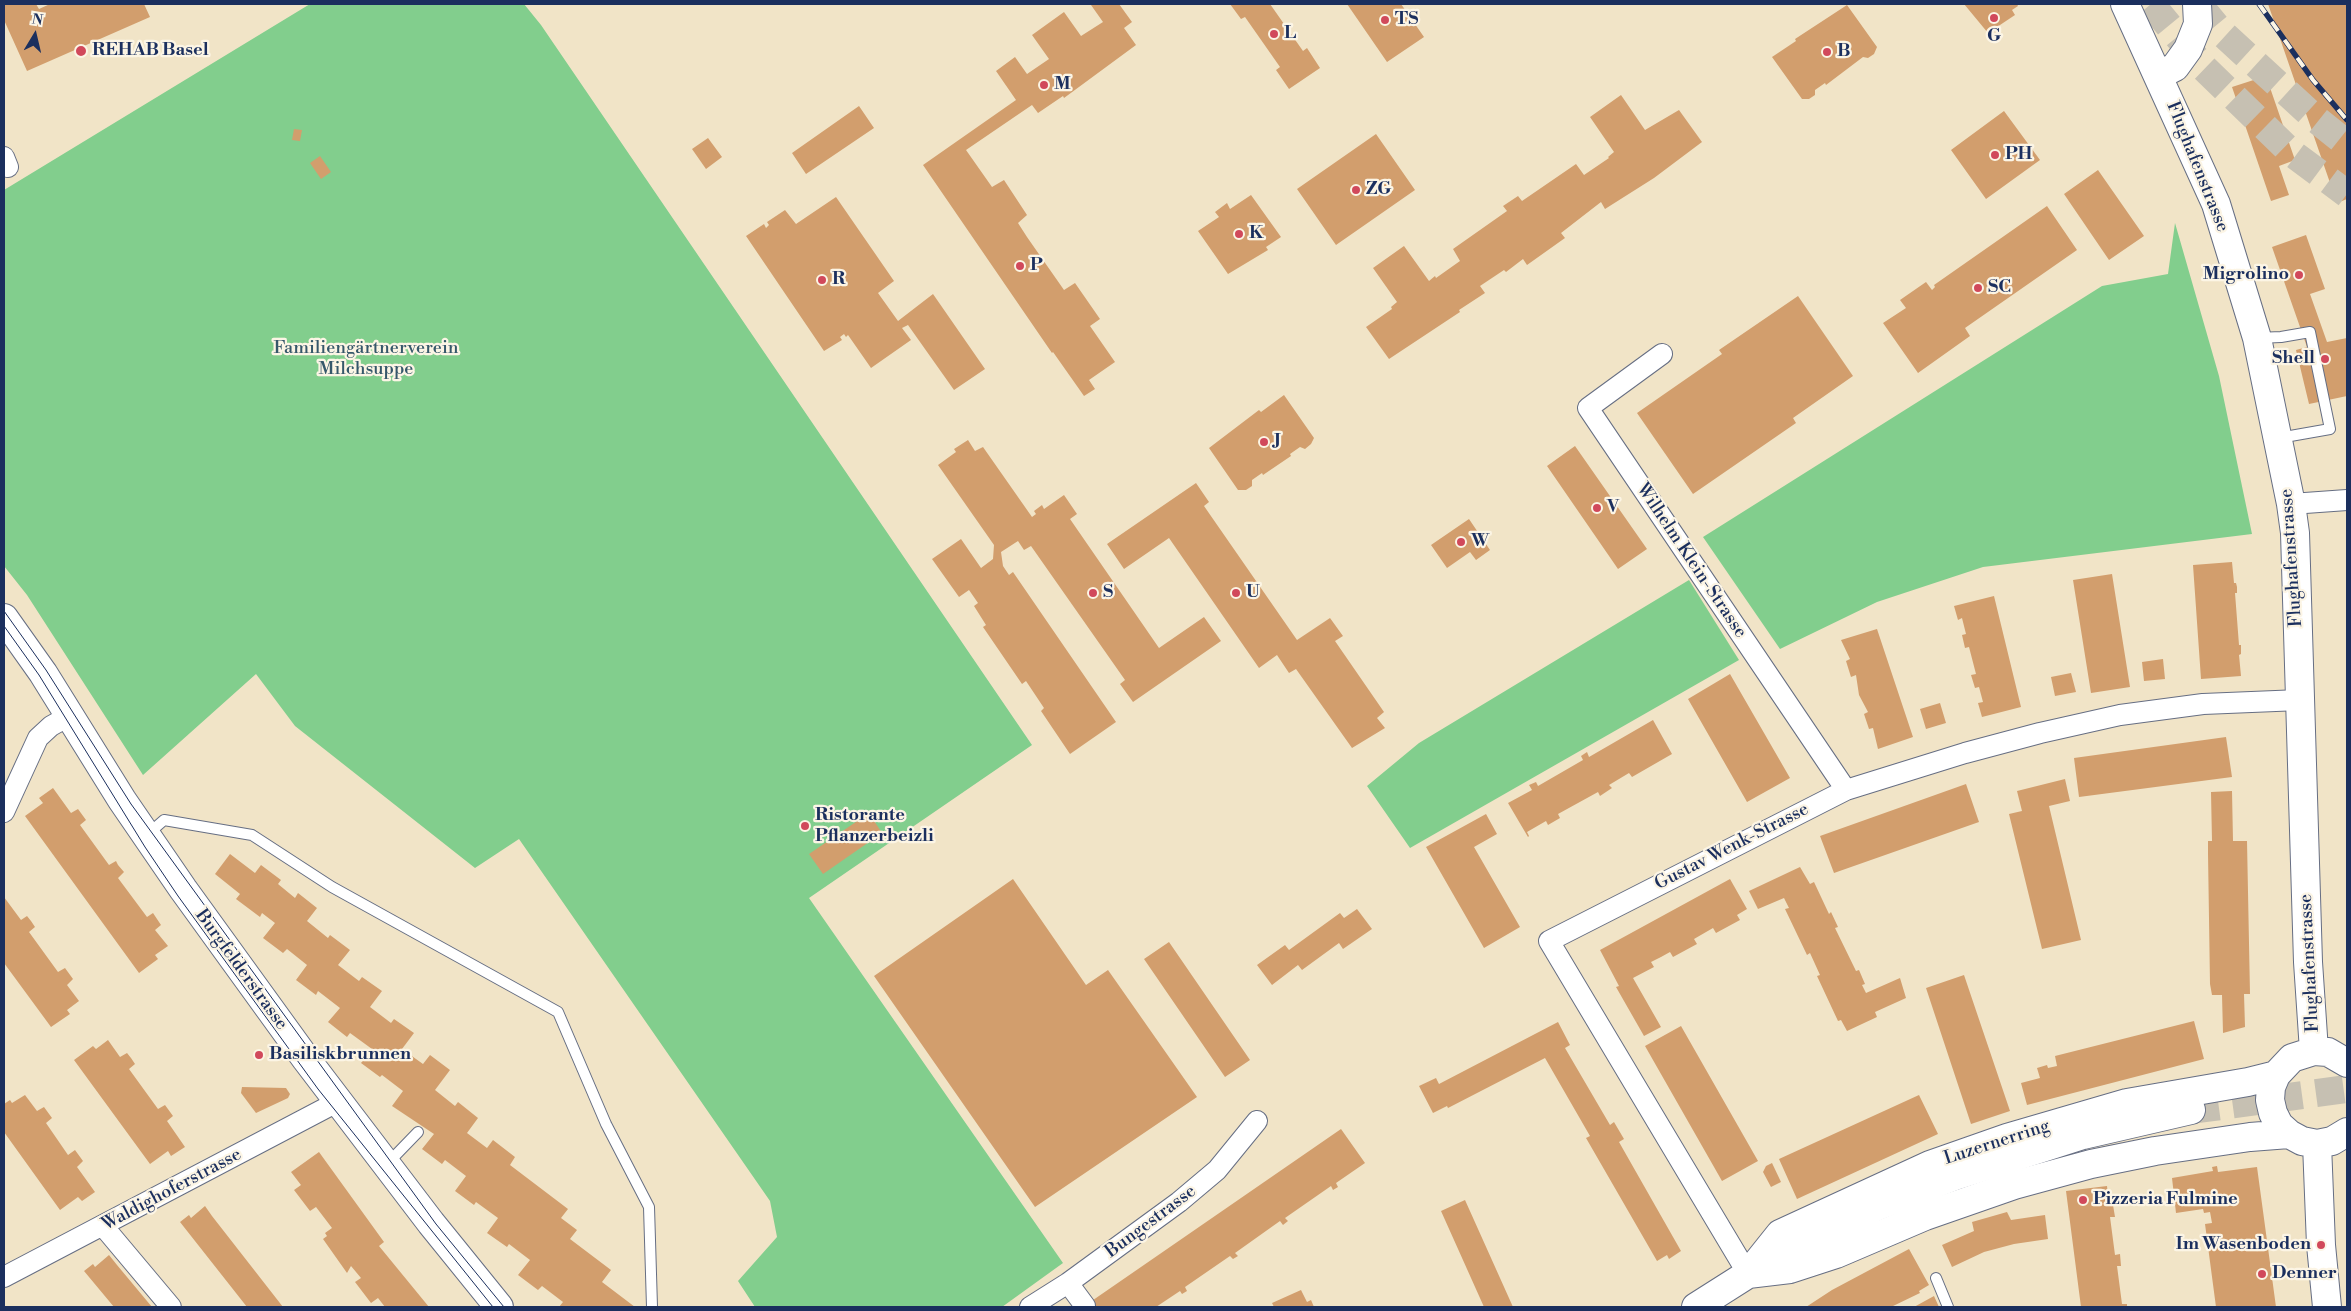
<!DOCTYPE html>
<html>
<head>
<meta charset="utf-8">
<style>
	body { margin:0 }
	#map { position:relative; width:2351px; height:1311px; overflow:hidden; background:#f1e4c7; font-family:"Libre Bodoni",serif }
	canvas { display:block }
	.frame { position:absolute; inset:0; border:5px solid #1b2f5e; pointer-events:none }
	.north { position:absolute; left:10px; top:10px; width:50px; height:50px; -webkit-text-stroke:4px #fcf5e5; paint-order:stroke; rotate:9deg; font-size:14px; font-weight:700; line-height:20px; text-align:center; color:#1b2f5e }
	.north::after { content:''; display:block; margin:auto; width:18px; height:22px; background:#1b2f5e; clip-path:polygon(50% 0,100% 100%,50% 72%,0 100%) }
</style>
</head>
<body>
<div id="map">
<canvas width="2351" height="1311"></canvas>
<div class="frame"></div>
<div class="north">N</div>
</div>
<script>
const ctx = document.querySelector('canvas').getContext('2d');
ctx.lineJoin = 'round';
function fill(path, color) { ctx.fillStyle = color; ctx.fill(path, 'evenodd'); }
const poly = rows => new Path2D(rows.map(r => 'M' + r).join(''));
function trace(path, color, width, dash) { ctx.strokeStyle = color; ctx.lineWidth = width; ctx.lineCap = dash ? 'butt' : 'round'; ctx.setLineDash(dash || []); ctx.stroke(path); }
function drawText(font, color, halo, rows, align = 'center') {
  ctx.font = font + ' "Libre Bodoni",serif'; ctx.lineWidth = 4.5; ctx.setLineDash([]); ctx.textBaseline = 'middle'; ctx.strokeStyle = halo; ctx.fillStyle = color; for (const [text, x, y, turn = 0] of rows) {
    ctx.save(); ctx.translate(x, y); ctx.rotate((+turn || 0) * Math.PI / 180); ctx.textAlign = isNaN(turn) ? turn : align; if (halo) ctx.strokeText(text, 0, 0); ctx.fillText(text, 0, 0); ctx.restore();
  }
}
fill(poly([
	[310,4,524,4,541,25,1032,745,809,898,1063,1263,1002,1307,755,1307,738,1281,777,1237,770,1201,519,839,475,868,295,726,256,674,143,775,27,595,4,566,4,190],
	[2175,223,2219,376,2252,534,1983,567,1877,602,1780,649,1703,537,2102,286,2168,274],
	[1689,580,1739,660,1410,848,1367,786,1419,743]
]), '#82ce8d');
fill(poly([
	[4,4,36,4,39,9,50,4,144,4,150,17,27,71,4,20],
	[1093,4,1119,4,1132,22,1124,28,1136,45,1064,98,1063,96,1038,113,1032,105,966,150,992,187,1004,180,1027,215,1018,223,1027,237,1064,290,1075,283,1100,319,1090,326,1115,362,1089,380,1095,389,1084,396,1053,352,1052,353,923,165,1016,100,996,71,1015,57,1027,74,1049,59,1032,35,1064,12,1081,36,1103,22,1091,5],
	[1230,4,1270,4,1303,51,1307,48,1320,68,1289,89,1276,70,1280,67,1245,17,1241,19],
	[1347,4,1401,4,1424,37,1387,62],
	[1964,4,2017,4,2018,6,2012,10,2015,15,1988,33],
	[2268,4,2347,4,2347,199,2337,203],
	[1847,5,1877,47,1874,54,1868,58,1863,57,1826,85,1825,83,1815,90,1815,95,1809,99,1802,99,1772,57,1796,41,1795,39],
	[2266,76,2295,160,2279,166,2289,195,2271,201,2232,87],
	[1621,95,1645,130,1679,110,1702,142,1654,178,1605,209,1601,202,1561,233,1565,238,1527,265,1523,259,1506,272,1504,270,1480,286,1485,293,1459,310,1460,312,1389,359,1366,327,1392,309,1391,307,1397,302,1373,268,1404,246,1429,281,1435,276,1436,278,1460,261,1453,249,1507,211,1503,206,1518,196,1522,201,1576,164,1584,175,1609,158,1608,157,1614,152,1590,117],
	[859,106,874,128,806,174,792,153],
	[2004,111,2040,160,1986,199,1951,150],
	[294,129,302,130,300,141,292,140],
	[1376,134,1415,190,1336,245,1297,189],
	[708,138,722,157,706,169,692,149],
	[320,156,331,172,321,179,310,163],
	[2098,170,2144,236,2109,260,2064,194],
	[1251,195,1281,237,1266,247,1268,250,1228,274,1198,231,1219,217,1215,212,1227,203,1230,209],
	[836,197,894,281,878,293,898,321,933,294,985,369,954,390,908,325,902,328,911,340,871,368,848,335,846,337,844,334,840,337,842,340,824,351,746,236,764,224,766,228,769,225,767,222,785,210,796,224],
	[2047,206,2077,250,1965,328,1970,336,1918,373,1883,323,1906,308,1900,300,1926,282,1932,290,1935,287,1934,285],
	[2306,235,2325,289,2310,294,2327,342,2347,338,2347,396,2309,404,2296,350,2307,347,2272,247],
	[1798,296,1853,376,1793,418,1796,423,1693,494,1637,413,1722,354,1719,350],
	[1284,395,1314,438,1311,444,1305,449,1300,447,1290,454,1291,456,1263,475,1262,473,1252,480,1252,486,1246,490,1238,490,1209,448,1259,410,1261,412],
	[968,440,975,451,983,447,1032,517,1036,514,1034,511,1042,505,1044,509,1064,495,1077,514,1070,519,1159,648,1204,617,1221,641,1133,702,1120,684,1125,680,1031,546,1024,550,1018,541,1001,552,1003,566,1009,575,1013,572,1116,722,1070,754,1041,711,1044,708,1026,681,1022,684,983,627,986,625,974,606,978,603,969,590,959,597,932,559,961,539,981,568,993,559,994,545,938,465,956,452,954,449],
	[1575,446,1647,549,1618,569,1547,466],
	[1196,483,1209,502,1204,506,1297,640,1330,618,1343,636,1335,641,1384,712,1377,718,1385,728,1352,748,1296,669,1289,673,1277,655,1259,668,1169,538,1124,569,1107,544],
	[1469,519,1490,550,1476,560,1470,552,1447,568,1431,545],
	[2232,562,2234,583,2236,583,2237,587,2237,593,2235,593,2239,645,2241,645,2241,654,2239,655,2241,676,2201,679,2193,565],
	[2112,574,2130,687,2091,693,2073,580],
	[1994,596,2021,707,1982,717,1978,703,1983,702,1979,687,1975,688,1971,675,1976,674,1969,647,1965,648,1962,635,1966,634,1962,618,1958,620,1954,606],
	[1877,629,1913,737,1878,749,1873,728,1869,729,1864,714,1868,712,1859,695,1856,675,1851,677,1846,661,1850,659,1841,640],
	[2163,659,2165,679,2144,681,2142,662],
	[2071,673,2076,692,2055,696,2051,677],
	[1730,674,1790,778,1747,802,1688,699],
	[1940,703,1946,723,1926,729,1920,709],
	[1653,720,1672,754,1632,777,1629,773,1609,785,1612,788,1600,796,1598,792,1558,814,1560,818,1548,825,1546,821,1527,832,1529,836,1528,837,1508,803,1532,790,1529,785,1536,782,1538,786,1583,760,1581,756,1587,752,1589,757],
	[2226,737,2232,777,2079,797,2074,758],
	[2065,779,2070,801,2049,806,2081,940,2042,949,2009,814,2022,811,2017,791],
	[1966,784,1979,822,1834,873,1820,836],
	[53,788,71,813,78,809,86,820,80,825,109,865,116,861,118,865,124,872,118,878,147,917,153,913,161,925,155,930,168,946,155,955,158,959,139,973,25,816,43,803,39,798],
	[2232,791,2233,841,2247,841,2250,994,2244,994,2245,1027,2223,1033,2222,995,2212,995,2210,984,2208,853,2208,841,2212,841,2211,792],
	[869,813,882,833,823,874,809,854],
	[1486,814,1497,834,1474,847,1520,927,1484,948,1426,847],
	[230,854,255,873,261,865,281,880,278,884,295,898,298,893,317,908,307,921,328,938,330,935,350,950,338,965,359,981,362,977,382,991,370,1007,391,1023,394,1019,414,1033,402,1049,423,1064,430,1055,450,1070,435,1090,455,1106,458,1102,478,1118,467,1133,487,1148,493,1140,515,1157,510,1165,568,1209,561,1218,577,1230,570,1239,611,1270,602,1282,635,1307,559,1307,563,1302,542,1286,538,1290,518,1275,530,1260,509,1244,507,1247,487,1233,498,1218,476,1202,474,1205,455,1191,466,1176,445,1160,442,1164,422,1149,434,1134,392,1106,403,1091,382,1075,380,1077,361,1063,372,1049,350,1033,347,1037,328,1022,340,1008,318,991,316,995,296,980,307,965,287,949,283,953,263,938,275,923,262,913,260,917,236,899,240,894,215,874],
	[1800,867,1810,884,1814,882,1829,914,1831,912,1838,927,1835,928,1856,971,1859,970,1865,984,1862,985,1866,993,1900,978,1906,998,1875,1012,1877,1017,1847,1031,1841,1020,1838,1021,1817,976,1820,975,1810,953,1807,955,1785,909,1789,908,1784,898,1758,909,1749,891],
	[1013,879,1086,985,1108,970,1197,1097,1035,1207,874,976],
	[1730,879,1747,909,1737,915,1740,920,1716,933,1713,928,1694,939,1697,944,1673,957,1670,952,1661,957,1651,962,1654,967,1633,978,1661,1027,1644,1036,1616,987,1619,986,1600,950],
	[4,897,21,920,27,916,31,921,35,927,29,932,58,972,65,968,73,979,67,985,79,1001,67,1010,70,1014,51,1027,4,963],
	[1357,909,1372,929,1343,949,1339,943,1302,970,1298,965,1272,985,1257,965,1285,945,1289,950,1340,913,1344,918],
	[1169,942,1250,1060,1225,1077,1144,959],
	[1964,975,2010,1111,1971,1124,1926,988],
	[2194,1021,2204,1059,2027,1105,2021,1083,2040,1078,2037,1068,2047,1065,2048,1068,2057,1066,2055,1056],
	[1558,1022,1570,1045,1565,1048,1610,1125,1614,1122,1624,1139,1619,1142,1681,1251,1669,1259,1667,1255,1657,1261,1586,1138,1590,1136,1545,1058,1448,1108,1447,1106,1433,1113,1419,1086,1436,1078,1439,1084],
	[1681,1026,1758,1161,1722,1181,1645,1046],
	[108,1040,120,1057,127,1053,131,1058,135,1064,129,1069,158,1109,165,1105,173,1116,167,1121,185,1147,171,1156,168,1151,150,1164,74,1060,93,1046,96,1049],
	[242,1087,286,1088,290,1094,288,1098,256,1113,241,1093],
	[25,1095,37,1111,44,1107,52,1118,46,1123,68,1155,75,1150,83,1161,77,1167,95,1192,82,1201,78,1197,60,1210,4,1132,4,1104,10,1100,12,1103],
	[1919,1095,1938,1134,1797,1199,1779,1159],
	[1341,1129,1365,1163,1336,1183,1338,1187,1333,1190,1331,1186,1285,1218,1288,1221,1283,1225,1280,1221,1235,1253,1238,1256,1233,1259,1230,1256,1185,1287,1187,1291,1182,1294,1180,1291,1156,1307,1083,1307],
	[319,1152,384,1242,379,1246,429,1307,385,1307,378,1298,371,1303,355,1282,361,1278,351,1266,347,1273,323,1239,327,1236,325,1233,332,1228,316,1207,310,1211,294,1190,301,1185,291,1172],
	[1772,1163,1781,1182,1771,1187,1763,1172,1766,1166],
	[2217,1166,2218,1172,2257,1167,2276,1307,2216,1307,2205,1224,2212,1223,2210,1212,2204,1213,2203,1209,2176,1213,2172,1178,2213,1171,2212,1167],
	[2107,1186,2109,1206,2113,1205,2115,1217,2110,1217,2115,1255,2120,1254,2121,1266,2117,1266,2122,1304,2127,1304,2127,1307,2081,1307,2066,1191],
	[1465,1200,1513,1307,1484,1307,1441,1211],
	[205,1206,212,1216,283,1307,247,1307,180,1222,189,1215,191,1218],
	[2007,1212,2011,1220,2045,1215,2048,1239,2014,1244,1984,1252,1952,1267,1942,1245,1974,1231,1972,1222],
	[1909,1249,1929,1285,1919,1291,1920,1293,1891,1307,1806,1307,1832,1290],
	[109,1255,117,1265,152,1307,114,1307,84,1271,93,1264,95,1267],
	[1301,1290,1307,1302,1311,1300,1314,1307,1274,1307,1272,1303],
	[1934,1296,1939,1307,1914,1307]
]), '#d29e6d');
trace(poly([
	[2151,4,2203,67,2293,154,2347,194],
	[2198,4,2222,33,2317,120,2347,144],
	[2191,1110,2347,1089]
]), '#c6c0b2', 28, [28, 14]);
const lane = poly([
	[2257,338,2281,337,2310,332,2330,429,2279,438],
	[148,834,164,820,252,835,332,887,558,1012,606,1124,649,1207,652,1307],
	[387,1164,418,1132],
	[1936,1278,1948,1307]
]);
const street = poly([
	[4,157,8,167],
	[1662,354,1588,408,1846,790],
	[2291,504,2347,500],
	[4,812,38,738,51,726,69,716],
	[103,1226,171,1307],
	[1748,1274,1549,941,1846,790,1965,753,2040,733,2120,715,2203,704,2300,700],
	[4,1277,339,1101],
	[1068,1283,1085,1306],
	[1030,1307,1068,1283,1179,1202,1217,1170,1257,1121]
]);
const secondary = poly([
	[2159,75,2175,67,2188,49,2198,24,2197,4],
	[4,618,43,673,122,800,183,889,306,1059,431,1223,499,1307]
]);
const primary = poly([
	[2125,4,2216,204,2257,338,2291,504,2295,533,2308,962,2314,1051],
	[2347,1063,2328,1052,2314,1051,2292,1058,2276,1075,2271,1087,2270,1100,2273,1113,2279,1125,2289,1134,2302,1141,2317,1144,2332,1141,2347,1132],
	[2317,1144,2321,1245,2327,1307],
	[1748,1274,1790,1269,1836,1254,1925,1216,2014,1185,2091,1164,2155,1151,2250,1137,2289,1134],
	[1696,1307,1748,1274,1780,1234,1930,1165,2007,1138,2127,1103,2248,1082,2276,1075]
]);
const highway = poly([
	[1748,1274,1799,1243,1878,1206,1955,1176,2083,1135,2191,1110]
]);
trace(lane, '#666e83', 12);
trace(street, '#666e83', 22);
trace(secondary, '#666e83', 30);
trace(primary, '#666e83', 30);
trace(highway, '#666e83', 30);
trace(lane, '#fff', 10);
trace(street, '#fff', 20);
trace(secondary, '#fff', 28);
trace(primary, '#fff', 28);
trace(highway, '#fff', 28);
trace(poly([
	[4,611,46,670,131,804,436,1224,504,1307],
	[4,626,39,675,145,847,178,896,318,1089,493,1307]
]), '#1b2f5e', 1);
const rail = poly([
	[2259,4,2313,80,2347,120]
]);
trace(rail, '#1b2f5e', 5.5);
trace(rail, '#fcf5e5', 4, [11]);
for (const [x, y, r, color] of [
	[1994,18,5,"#d1495b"],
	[1385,20,5,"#d1495b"],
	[1274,34,5,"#d1495b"],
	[81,51,6,"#d1495b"],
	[1827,52,5,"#d1495b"],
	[1044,85,5,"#d1495b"],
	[1995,155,5,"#d1495b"],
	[1356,190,5,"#d1495b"],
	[1239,234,5,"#d1495b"],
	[1020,266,5,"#d1495b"],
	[2299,275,5,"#d1495b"],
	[822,280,5,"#d1495b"],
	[1978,288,5,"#d1495b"],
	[2325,359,5,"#d1495b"],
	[1264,442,5,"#d1495b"],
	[1597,508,5,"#d1495b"],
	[1461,542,5,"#d1495b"],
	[1093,593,5,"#d1495b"],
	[1236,593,5,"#d1495b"],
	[805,826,5,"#d1495b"],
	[259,1055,5,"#d1495b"],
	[2083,1200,5,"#d1495b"],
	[2321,1245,5,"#d1495b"],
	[2262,1274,5,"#d1495b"]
]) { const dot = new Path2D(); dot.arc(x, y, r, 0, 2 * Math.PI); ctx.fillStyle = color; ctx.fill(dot); trace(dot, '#fcf5e5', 2); }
drawText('bold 18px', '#1b2f5e', '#fcf5e5', [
	["TS",1395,20],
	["L",1284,34],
	["G",1994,37,"center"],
	["REHAB Basel",92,51],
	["B",1837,52],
	["M",1054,85],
	["PH",2005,155],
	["ZG",1366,190],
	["K",1249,234],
	["P",1030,266],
	["Migrolino",2289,275,"right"],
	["R",832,280],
	["SC",1988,288],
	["Shell",2315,359,"right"],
	["J",1274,442],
	["V",1607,508],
	["W",1471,542],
	["S",1103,593],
	["U",1246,593],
	["Ristorante",815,816],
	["Pflanzerbeizli",815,837],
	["Basiliskbrunnen",269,1055],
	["Pizzeria Fulmine",2093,1200],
	["Im Wasenboden",2311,1245,"right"],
	["Denner",2272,1274]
], 'left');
drawText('18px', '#1b2f5e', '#fcf5e5', [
	["Flughafenstrasse",2197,167,68],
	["Flughafenstrasse",2292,558,-94],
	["Wilhelm Klein-Strasse",1691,561,56],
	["Gustav Wenk-Strasse",1732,847,-27],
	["Flughafenstrasse",2310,963,-93],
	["Burgfelderstrasse",241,970,54],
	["Luzernerring",1997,1143,-18],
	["Waldighoferstrasse",172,1190,-28],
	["Bungestrasse",1151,1222,-37]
]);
drawText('18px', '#35576a', '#fcf5e5', [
	["Familiengärtnerverein",366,349],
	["Milchsuppe",366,370]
]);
</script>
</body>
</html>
